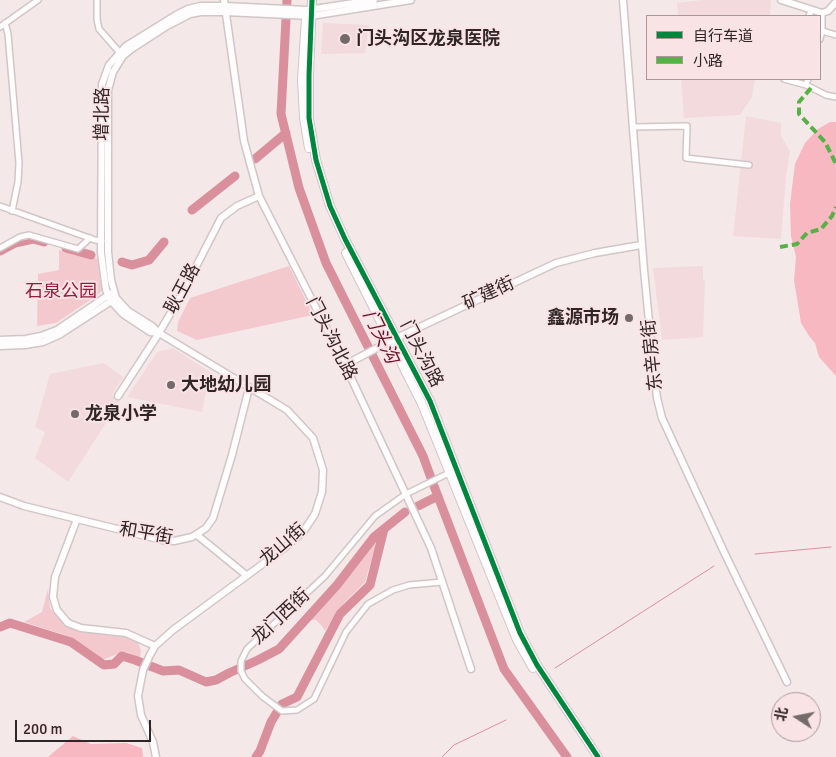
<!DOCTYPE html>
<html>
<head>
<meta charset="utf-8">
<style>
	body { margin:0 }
	#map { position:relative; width:836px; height:757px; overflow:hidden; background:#f5e8e9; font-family:Signika,"Noto Sans SC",sans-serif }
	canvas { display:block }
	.legend { position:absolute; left:646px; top:15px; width:175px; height:65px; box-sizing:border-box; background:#fae3e5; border:1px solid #a99799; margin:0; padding:6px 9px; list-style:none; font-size:15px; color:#2f2627 }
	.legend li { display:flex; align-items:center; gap:10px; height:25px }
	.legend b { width:25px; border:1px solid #a99799 }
	.north { position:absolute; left:771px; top:692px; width:50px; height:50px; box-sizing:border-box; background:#fae3e5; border:1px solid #a99799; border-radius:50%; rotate:281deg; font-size:14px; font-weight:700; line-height:20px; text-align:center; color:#2f2627 }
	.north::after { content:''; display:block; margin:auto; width:18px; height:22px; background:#746a6b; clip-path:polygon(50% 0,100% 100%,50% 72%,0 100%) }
	.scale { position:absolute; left:15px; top:720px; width:136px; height:22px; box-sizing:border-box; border:2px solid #2f2627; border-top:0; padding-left:6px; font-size:15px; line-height:18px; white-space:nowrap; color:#2f2627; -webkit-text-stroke:4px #fae3e5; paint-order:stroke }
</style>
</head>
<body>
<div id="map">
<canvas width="836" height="757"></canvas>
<ul class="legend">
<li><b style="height:6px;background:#00873e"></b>自行车道</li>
<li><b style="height:6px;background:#56b245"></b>小路</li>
</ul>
<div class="north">北</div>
<div class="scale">200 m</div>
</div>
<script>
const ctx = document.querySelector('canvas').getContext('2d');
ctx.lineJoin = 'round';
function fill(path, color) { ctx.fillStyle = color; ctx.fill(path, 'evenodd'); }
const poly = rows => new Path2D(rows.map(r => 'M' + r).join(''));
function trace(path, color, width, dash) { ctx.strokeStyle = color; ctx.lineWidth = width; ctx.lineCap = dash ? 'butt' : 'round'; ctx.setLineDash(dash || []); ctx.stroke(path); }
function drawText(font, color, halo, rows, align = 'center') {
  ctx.font = font + ' Signika,"Noto Sans SC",sans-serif'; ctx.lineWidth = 4; ctx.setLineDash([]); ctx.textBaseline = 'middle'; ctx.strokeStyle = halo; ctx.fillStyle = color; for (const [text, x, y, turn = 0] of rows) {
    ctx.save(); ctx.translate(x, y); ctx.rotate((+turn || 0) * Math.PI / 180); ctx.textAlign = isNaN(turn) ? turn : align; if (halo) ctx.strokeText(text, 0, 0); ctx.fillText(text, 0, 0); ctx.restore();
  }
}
fill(poly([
	[702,0,771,0,770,15,770,16,678,16,677,3],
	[323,23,369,25,365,53,321,54],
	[681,79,755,79,752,97,740,115,684,118],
	[746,116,781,123,781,136,790,151,786,176,781,239,733,236],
	[703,266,703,281,705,281,703,337,662,340,653,268],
	[173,348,210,372,202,412,127,397,157,352],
	[104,363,123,377,112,395,120,401,68,482,35,458,45,432,35,427,50,374]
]), '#f2dadd');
fill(poly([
	[59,250,99,259,103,288,99,294,56,323,37,326,38,274,59,270],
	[289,266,313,315,197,340,177,331,178,322,190,298],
	[378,537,365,582,344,603,325,631,322,626,316,620,309,620,343,583],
	[48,589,50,608,60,619,79,631,116,634,138,642,141,651,140,657,126,652,117,654,105,659,101,658,65,635,24,622,42,612]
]), '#f3c9ce');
fill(poly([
	[830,122,836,122,836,376,819,357,815,343,809,336,801,323,794,280,796,257,791,236,790,204,795,164,805,143,818,129],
	[73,736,91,744,126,743,142,748,143,757,48,757]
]), '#f7b8c1');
trace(poly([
	[755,554,831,547],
	[555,668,714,566],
	[442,757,454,745,506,720]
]), '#d9909c', 1);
trace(poly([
	[287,0,281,114,299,188,326,263,423,456,431,478],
	[255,159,286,133],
	[192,210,235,176],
	[66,248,91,255],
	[0,251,15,243,33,239,44,242],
	[122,262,132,265,149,260,164,242],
	[434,486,504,669,567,757],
	[418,506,438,496],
	[0,627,10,623,71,642,104,665,114,664,122,656,135,660,163,671,179,670,206,682,216,680,229,673,258,660,279,649,337,585,374,537,405,512],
	[256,757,260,751,271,722,282,704,297,697,340,614,370,585,384,529]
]), '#d9909c', 9);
const minor = poly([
	[97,0,97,19,99,29,121,54],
	[809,16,811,11],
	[5,23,8,34,19,163,18,182,12,211],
	[0,27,38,0],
	[822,31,836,35],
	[820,39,822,31,822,13],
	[784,79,806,85],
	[808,79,806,85,826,95,836,97],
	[633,127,687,126,686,158,749,165],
	[0,206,95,240,102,241],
	[0,248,20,237,29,235,78,249,90,238],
	[442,582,409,585,393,590,368,604,346,632,314,699,297,710,282,711,262,696,245,679,241,671,241,661,247,649,325,576,375,516,406,494,451,472]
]);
const tertiary = poly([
	[224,0,244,141,259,196,345,365,431,548,471,669],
	[623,0,644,270,653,363,657,398,662,418,725,554,787,682],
	[781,0,822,13,828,11,836,2],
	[159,333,150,332,123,314,111,301,106,290,101,253,102,84,109,65,126,46,176,15,188,9,200,6,225,6,307,10,374,0],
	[0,340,26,339,41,336,57,330,110,294],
	[0,346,25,345,43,342,59,335,113,300],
	[345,365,390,341,556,263,595,253,641,245],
	[118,396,159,333,184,290,221,218,237,206,259,196],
	[0,497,24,506,162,540,174,541,192,537,206,528,213,518,232,455,249,388],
	[77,519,55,577,53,597,57,610,68,623,81,628,126,633,155,646],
	[197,535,246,575],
	[156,757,153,742,141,715,138,696,143,670,150,655,155,646,173,630,283,549,303,532,315,514,322,492,323,470,313,438,287,410,159,333,152,326,128,311,116,298,111,280,108,252,108,90,113,72,123,56,130,50,167,26,190,14,201,12,225,12,311,16,411,0]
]);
const secondary = poly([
	[312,0,309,75,309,118,316,160,330,206,345,239,430,401,520,633,537,665,598,757],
	[306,18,302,80,304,118,309,148],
	[346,253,422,404,517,640,533,668]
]);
trace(minor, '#d1c6c7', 8);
trace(tertiary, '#d1c6c7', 9);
trace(secondary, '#d1c6c7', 10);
trace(minor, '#fefcfc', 5);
trace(tertiary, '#fefcfc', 6);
trace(secondary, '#fefcfc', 8);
trace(poly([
	[811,88,799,102,799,114,825,142,836,164],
	[780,247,797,244,807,233,821,229,832,216,836,207]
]), '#56b245', 4, [8, 4]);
trace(poly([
	[312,0,309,75,309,118,316,160,330,206,345,239,430,401,520,633,537,665,598,757]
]), '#00873e', 5);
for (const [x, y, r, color] of [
	[345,39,6,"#746a6b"],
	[629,318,5,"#746a6b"],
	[171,385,5,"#746a6b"],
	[75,414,5,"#746a6b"]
]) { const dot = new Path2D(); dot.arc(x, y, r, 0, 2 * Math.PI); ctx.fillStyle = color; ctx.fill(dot); trace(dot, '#fae3e5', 2); }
drawText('bold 18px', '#2f2627', '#fae3e5', [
	["门头沟区龙泉医院",356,39],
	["鑫源市场",619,318,"right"],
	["大地幼儿园",181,385],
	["龙泉小学",85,414]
], 'left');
drawText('18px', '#2f2627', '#fae3e5', [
	["增北路",103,114,-89],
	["耿王路",183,289,-62],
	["矿建街",489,294,-25],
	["门头沟北路",331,339,63],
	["门头沟路",421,354,63],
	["东辛房街",653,355,-96],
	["和平街",146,534,10],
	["龙山街",283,545,-41],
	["龙门西街",281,617,-43]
]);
drawText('18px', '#941b3e', '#fae3e5', [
	["石泉公园",61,292]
]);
drawText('italic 19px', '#6c112b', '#fae3e5', [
	["门头沟",380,337,64]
]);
</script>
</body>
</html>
